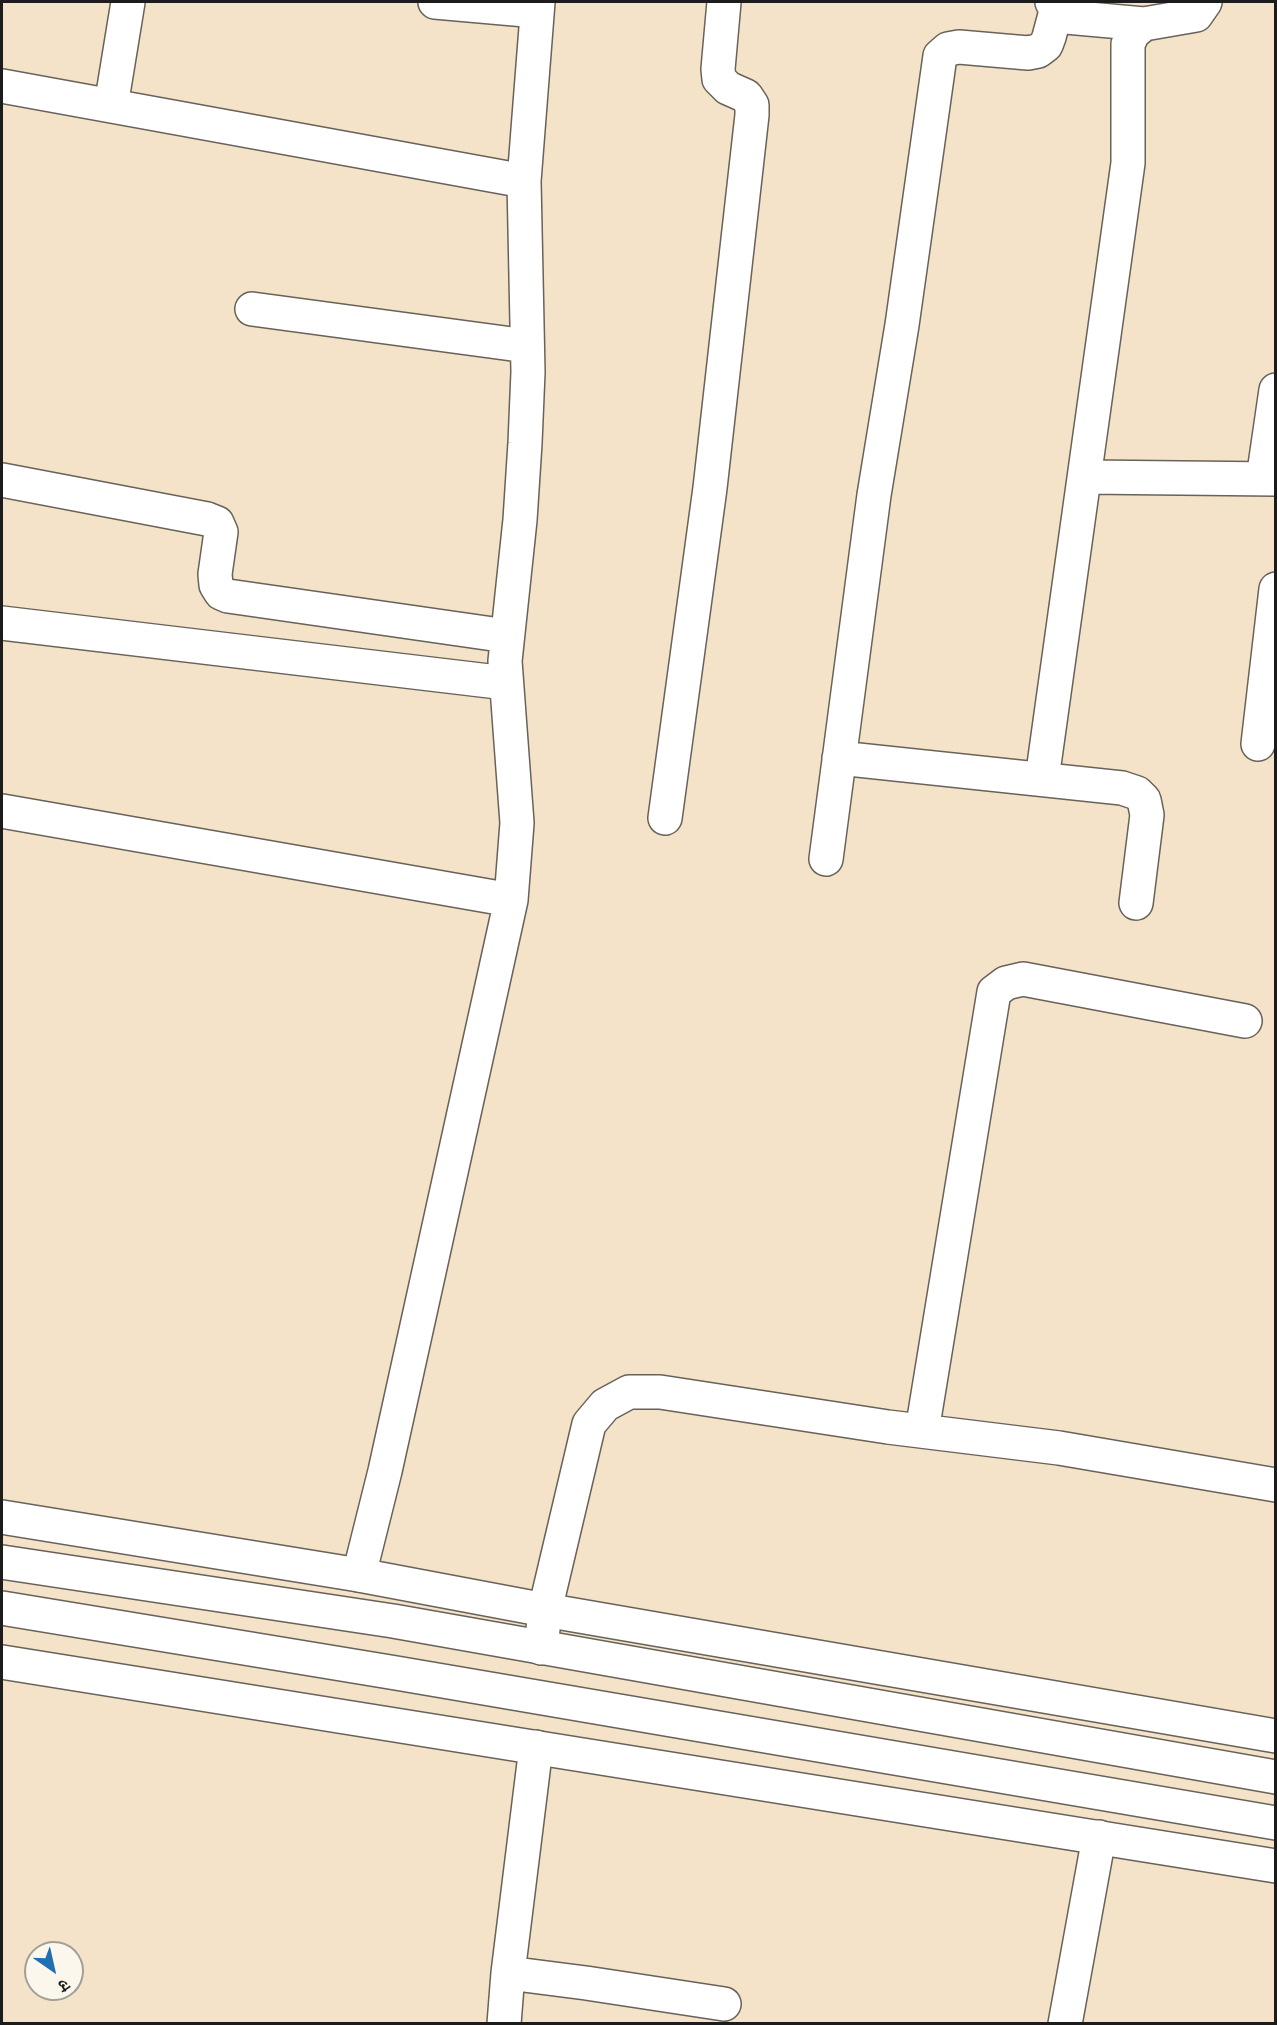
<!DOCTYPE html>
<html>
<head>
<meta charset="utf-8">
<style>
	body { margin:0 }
	#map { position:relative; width:1277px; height:2025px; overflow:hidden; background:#f4e3c9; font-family:Dekko,"Playpen Sans Deva",sans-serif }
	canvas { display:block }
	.frame { position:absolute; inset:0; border:3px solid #1c1c1c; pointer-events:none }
	.north { position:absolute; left:24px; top:1941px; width:60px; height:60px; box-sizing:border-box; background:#fbf7ec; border:2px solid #a29f99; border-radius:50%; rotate:146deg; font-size:16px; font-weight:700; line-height:24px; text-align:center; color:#1c1c1c }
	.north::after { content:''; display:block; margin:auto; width:21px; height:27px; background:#1f6fb2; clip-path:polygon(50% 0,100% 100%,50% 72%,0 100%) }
</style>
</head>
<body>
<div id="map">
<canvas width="1277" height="2025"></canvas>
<div class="frame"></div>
<div class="north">उ</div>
</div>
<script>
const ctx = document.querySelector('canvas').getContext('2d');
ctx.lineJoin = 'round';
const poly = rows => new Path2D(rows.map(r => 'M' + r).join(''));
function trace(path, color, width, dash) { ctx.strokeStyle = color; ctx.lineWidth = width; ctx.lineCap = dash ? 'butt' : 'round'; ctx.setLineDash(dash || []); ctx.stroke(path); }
const minor = poly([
	[435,2,537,11],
	[1052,2,1056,11,1066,17,1144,24],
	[2,86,524,181],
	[111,106,128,2],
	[252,309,527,346],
	[1085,477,1276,479],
	[1263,479,1276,390],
	[2,480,207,519,217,523,221,532,215,574,216,585,221,593,228,596,507,636],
	[2,623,506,683],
	[1258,744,1276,589],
	[839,758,1122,788,1137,793,1144,800,1147,815,1136,903],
	[1042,779,1128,163,1128,44,1133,33,1144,24,1196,15,1205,2],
	[2,811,511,900],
	[665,818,710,488,752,115,752,105,746,96,728,88,719,79,718,69,724,2],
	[826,859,874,495,902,325,940,56,948,49,959,47,1028,53,1038,51,1046,45,1049,37,1056,11],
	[922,1431,994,992,1006,983,1023,979,1245,1021],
	[359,1575,385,1471,511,900,517,823,505,661,520,520,525,443,528,372,524,181,538,2],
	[541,1648,545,1610,589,1424,605,1405,629,1392,660,1392,888,1427,1059,1448,1276,1485],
	[508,1973,586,1983,724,2004],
	[504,2024,508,1973,536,1747],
	[1065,2024,1099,1837]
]);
const major = poly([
	[2,1517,359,1575,545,1610,1276,1736],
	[2,1562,393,1621,1276,1777],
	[2,1608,396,1673,1276,1823],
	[2,1662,1276,1866]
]);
trace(minor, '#686259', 36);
trace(major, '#686259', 36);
trace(minor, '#fff', 33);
trace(major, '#fff', 33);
</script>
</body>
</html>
